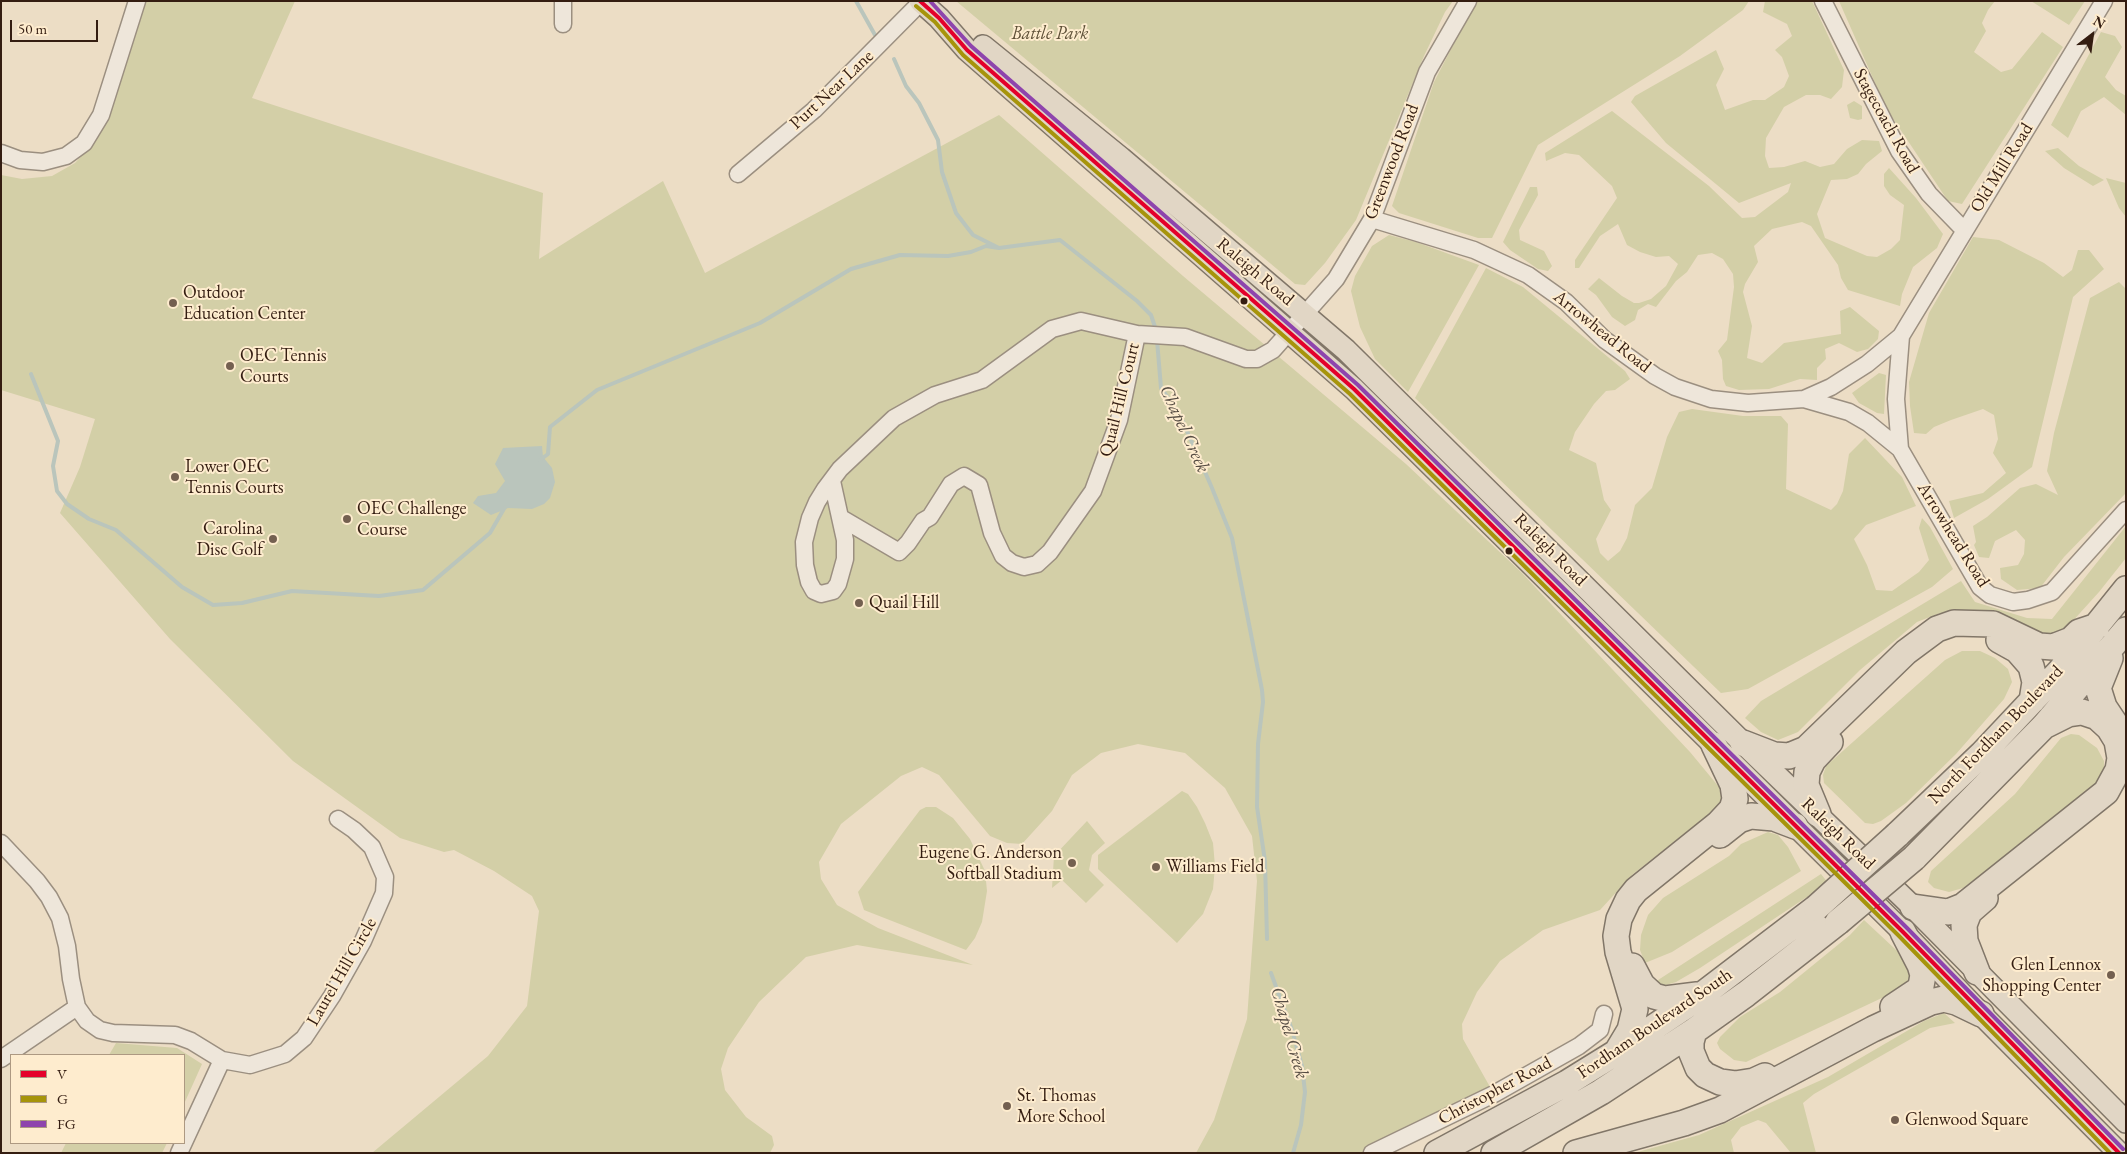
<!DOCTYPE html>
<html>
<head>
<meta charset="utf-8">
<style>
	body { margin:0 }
	#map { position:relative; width:2127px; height:1154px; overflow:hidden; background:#ecddc5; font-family:"EB Garamond",serif }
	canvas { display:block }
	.frame { position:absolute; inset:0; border:2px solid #341d11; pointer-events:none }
	.legend { position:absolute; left:10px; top:1054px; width:175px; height:90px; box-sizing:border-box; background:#feecce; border:1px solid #ad9982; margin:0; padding:6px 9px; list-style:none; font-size:15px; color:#341d11 }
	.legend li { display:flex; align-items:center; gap:10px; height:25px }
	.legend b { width:25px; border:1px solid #ad9982 }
	.north { position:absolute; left:2067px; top:10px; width:50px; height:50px; -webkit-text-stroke:4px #feecce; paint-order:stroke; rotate:30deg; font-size:14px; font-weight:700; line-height:20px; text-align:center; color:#341d11 }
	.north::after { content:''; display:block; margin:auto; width:18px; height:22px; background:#341d11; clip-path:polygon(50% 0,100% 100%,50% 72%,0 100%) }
	.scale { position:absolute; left:10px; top:20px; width:88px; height:22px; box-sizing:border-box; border:2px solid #341d11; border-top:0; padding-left:6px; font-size:15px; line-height:18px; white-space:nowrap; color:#341d11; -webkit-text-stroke:4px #feecce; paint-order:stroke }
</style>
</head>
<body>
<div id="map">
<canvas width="2127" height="1154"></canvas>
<div class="frame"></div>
<ul class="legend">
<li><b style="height:6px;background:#e4002b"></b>V</li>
<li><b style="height:6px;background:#a6940b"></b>G</li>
<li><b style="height:6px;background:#8e44ad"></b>FG</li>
</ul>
<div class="north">N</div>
<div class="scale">50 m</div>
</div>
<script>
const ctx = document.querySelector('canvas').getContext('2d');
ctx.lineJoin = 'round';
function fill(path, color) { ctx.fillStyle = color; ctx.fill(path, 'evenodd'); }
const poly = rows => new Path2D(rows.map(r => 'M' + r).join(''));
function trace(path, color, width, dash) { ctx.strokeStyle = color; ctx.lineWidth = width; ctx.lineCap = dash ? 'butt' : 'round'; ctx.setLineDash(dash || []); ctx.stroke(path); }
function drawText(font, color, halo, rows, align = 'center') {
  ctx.font = font + ' "EB Garamond",serif'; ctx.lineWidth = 4; ctx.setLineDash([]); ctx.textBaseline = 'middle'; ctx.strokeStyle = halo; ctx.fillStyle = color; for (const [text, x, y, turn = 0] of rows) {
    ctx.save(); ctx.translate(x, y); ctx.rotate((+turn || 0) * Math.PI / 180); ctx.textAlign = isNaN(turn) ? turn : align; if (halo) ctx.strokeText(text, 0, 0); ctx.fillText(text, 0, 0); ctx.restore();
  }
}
fill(poly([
	[138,1,295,1,252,98,543,193,539,259,663,181,705,273,999,115,1183,276,1406,464,1521,572,1690,752,1719,787,1722,800,1718,808,1633,874,1600,910,1543,930,1500,961,1477,992,1462,1024,1463,1039,1494,1094,1372,1153,1196,1153,1214,1120,1247,1019,1257,881,1252,836,1225,788,1185,753,1138,744,1101,753,1072,775,1052,811,1022,844,1007,843,990,836,939,775,922,767,901,776,841,824,819,862,821,879,837,905,878,928,973,965,857,945,806,957,759,1002,728,1048,721,1069,725,1090,746,1117,772,1136,774,1145,770,1153,372,1153,488,1056,527,1006,539,911,532,896,494,871,454,850,444,852,400,838,293,761,170,639,60,513,80,467,95,419,1,390,1,175,22,179,52,176,75,163,85,152],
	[956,1,1453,1,1445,12,1424,56,1356,220,1325,263,1305,285,1295,284],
	[1476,1,1749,1,1743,10,1680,56,1538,145,1492,238,1478,238,1399,213,1392,206,1434,82],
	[1765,1,1812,1,1844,70,1842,87,1831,99,1820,95,1806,95,1784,107,1766,138,1765,156,1769,168,1784,167,1805,161,1820,167,1834,164,1847,149,1862,140,1879,141,1882,151,1866,164,1858,174,1847,179,1831,180,1817,214,1825,238,1867,256,1877,257,1891,249,1900,240,1904,205,1890,195,1884,186,1884,174,1889,168,1916,198,1943,234,1937,248,1913,267,1902,294,1900,306,1848,290,1841,278,1838,265,1811,226,1802,222,1772,229,1754,246,1758,262,1745,284,1743,292,1752,326,1747,358,1762,363,1784,343,1841,334,1840,311,1850,307,1879,331,1878,339,1868,349,1857,352,1839,343,1825,349,1826,359,1817,368,1817,380,1800,379,1769,389,1739,390,1726,386,1723,379,1722,360,1718,351,1727,340,1734,287,1733,274,1723,259,1712,253,1698,255,1687,272,1676,281,1656,307,1648,304,1638,310,1635,320,1625,326,1612,317,1596,295,1588,289,1599,278,1622,296,1634,303,1639,303,1651,299,1666,286,1678,264,1669,256,1656,257,1640,252,1627,245,1618,224,1600,236,1579,268,1575,268,1575,260,1617,198,1612,186,1579,155,1565,153,1546,161,1545,153,1612,111,1709,186,1742,218,1755,217,1788,192,1791,183,1739,203,1666,143,1631,102,1635,96,1716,50,1724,69,1716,85,1725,110,1753,100,1765,100,1784,87,1789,76,1782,57,1775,50,1792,36,1787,24,1763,12],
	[1839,1,1995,1,1988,10,1982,23,1986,31,1974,52,2001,72,2012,69,2042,32,2063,47,1962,204,1948,201,1886,108],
	[2031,1,2085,1,2069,25],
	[2101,32,2115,36,2122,47,2105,77,2116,90,2126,96,2126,115,2104,97,2081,111,2068,138,2051,125],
	[1854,101,1862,106,1862,119,1858,120,1850,118,1847,105],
	[2058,148,2079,166,2104,180,2093,186,2064,168,2045,151],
	[2106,178,2126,183,2126,217,2119,208],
	[1530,187,1537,187,1538,195,1519,230,1520,240,1544,251,1552,266,1548,271,1538,269,1510,250,1503,242],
	[1389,235,1416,242,1479,265,1408,392,1375,359,1360,327,1351,291,1355,276,1372,246],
	[1973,237,1999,240,2044,263,2063,277,2072,270,2078,250,2089,250,2104,269,2073,297,2032,467,1988,499,1954,518,1949,501,1983,493,2006,473,1993,453,1998,439,1994,415,1983,409,1951,420,1934,427,1926,434,1914,433,1910,406,1909,382,1929,313],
	[1486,268,1523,287,1625,371,1630,379,1615,390,1606,391,1594,404,1575,432,1569,450,1596,463,1604,500,1611,510,1596,539,1600,553,1608,561,1620,551,1627,538,1635,505,1652,488,1667,437,1679,412,1692,409,1743,416,1781,416,1788,424,1786,489,1831,510,1837,504,1843,491,1849,454,1865,438,1902,477,1916,506,1866,525,1854,539,1867,565,1876,590,1892,591,1919,572,1929,560,1919,528,1922,518,1930,527,1953,569,1932,587,1748,689,1721,693,1415,398],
	[2119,282,2126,289,2126,493,2064,557,2040,588,2017,590,2001,579,2000,568,2018,565,2024,554,2025,540,2016,530,1995,541,1989,558,1979,557,1974,545,1976,542,1973,526,1987,517,2020,488,2036,484,2058,495,2047,471,2054,433,2090,298],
	[1879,373,1886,375,1884,414,1877,413,1859,403,1852,393],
	[2126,526,2126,558,2099,592,2061,634,2045,639,1976,612,1940,613,1917,622,1860,670,1798,732,1778,740,1761,732,1745,718,1761,701,1961,581,1975,602,2027,618,2052,619],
	[1962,651,1980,651,1995,658,2008,669,2012,682,2004,699,1956,754,1906,803,1881,821,1873,824,1865,823,1824,783,1823,775,1826,766,1945,660],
	[2071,734,2079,735,2097,748,2104,761,2104,771,2091,792,1963,888,1949,892,1934,888,1928,882,1931,871,2015,794,2061,738],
	[1182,791,1188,794,1197,807,1205,823,1213,843,1215,866,1213,889,1203,914,1177,943,1098,869,1098,855],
	[926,807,936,807,953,818,970,839,985,871,987,891,982,922,975,938,966,950,864,910,858,892,920,810],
	[1087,821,1105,843,1092,855,1089,870,1104,885,1086,903,1062,880,1052,888,1054,856],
	[1768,832,1778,835,1788,847,1801,871,1672,952,1645,963,1640,950,1641,935,1648,915,1663,898,1729,856,1741,844],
	[1821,874,1828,883,1700,968,1676,982,1666,985,1658,984,1655,982],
	[1864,920,1908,961,1911,974,1903,988,1746,1062,1734,1060,1720,1049,1717,1043,1720,1037,1740,1017,1780,992,1850,935],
	[1944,1013,1955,1023,1930,1028,1814,1094,1803,1103,1816,1153,1791,1153,1766,1123,1758,1120,1741,1127,1731,1140,1734,1153,1634,1153,1699,1135,1828,1077,1924,1021],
	[116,1043,177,1048,202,1064,184,1104,184,1055,109,1055],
	[66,1143,167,1143,162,1153,61,1153]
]), '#d3cfa7');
fill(poly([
	[542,446,543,457,552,468,555,482,550,498,544,504,532,509,508,508,491,515,473,503,478,496,496,493,505,481,495,464,503,448]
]), '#bac5bc');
trace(poly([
	[856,1,875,35],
	[894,59,906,86,919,103,938,140,942,172,956,213,973,235,999,248,1060,240,1137,301,1151,315,1156,330],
	[1157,340,1161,388,1180,415,1212,488,1232,538,1262,690,1263,702,1258,744,1257,807,1265,861,1267,939],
	[31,374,58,441,53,466,57,491,67,504,89,519,116,530,182,587,213,605,242,603,292,591,379,596,423,590,490,533,505,507],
	[540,460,548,454,550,427,597,390,760,323,851,269,900,255,948,256,971,252,986,246,999,248],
	[1271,973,1292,1030,1302,1066,1305,1092,1301,1125,1293,1153]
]), '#bac5bc', 4);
const minor = poly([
	[1823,1,1899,151,1929,194,1964,230],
	[563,24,563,1],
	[1,153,20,160,43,162,66,156,84,143,101,115,137,1],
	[738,174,814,110,921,2],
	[1372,219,1474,250,1528,275,1566,302,1605,340,1655,376,1675,387,1711,399,1748,403,1804,399,1849,412,1868,423,1900,449,1980,587,1990,595,2013,602,2028,600,2052,592,2126,510],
	[1804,399,1831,387,1867,364,1901,336],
	[1900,449,1896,399,1901,336,2104,1],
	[832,481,845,540,845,559,838,584,833,591,821,594,814,591,809,582,805,565,804,542,810,518,817,502,825,489,840,469,894,418,935,395,982,380,1052,329,1081,321,1137,334,1185,337,1246,359,1257,359,1273,350,1336,279,1372,219,1427,72,1468,1],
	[841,518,899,552,908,543,923,521,930,517,951,484,964,476,979,485,992,533,1003,556,1012,563,1024,567,1037,564,1050,552,1093,491,1119,420,1137,334],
	[1,843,37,881,49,897,60,918,67,946,71,979,77,1007,87,1021,100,1030,113,1033,175,1035,191,1041,222,1060,250,1065,285,1054,304,1038,332,996,363,941,384,893,385,877,372,847,354,830,338,819],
	[1,1059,77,1007],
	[179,1153,222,1060],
	[1372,1153,1494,1094,1579,1046,1600,1030,1604,1014]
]);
const major = poly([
	[920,1,939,18,967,50,1354,389,1903,932,1981,1014,2119,1153],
	[983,46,1121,158,1346,350,1743,743,1913,907,2126,1122]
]);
const highway = poly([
	[1999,640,2017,650,2031,666,2035,682,2032,701],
	[2110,658,2098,688,2104,707,2118,728],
	[1743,743,1774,755,1789,756,1806,749,1906,652,1937,629,1954,623,1993,624,2039,646,2053,647,2071,640,2079,632,2097,626],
	[1818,814,1806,785,1807,772,1813,760,1830,742],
	[1720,835,1739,820,1751,816,1774,818,1795,826],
	[1897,835,1982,754,2060,671,2126,589],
	[1914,858,2044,726,2126,630],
	[1913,907,1948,912,1963,906,2106,792,2118,770,2120,758,2117,741,2109,728,2097,717,2082,712,2068,714,2044,726],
	[1632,966,1642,985,1654,996,1665,999,1697,995],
	[1977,972,1965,941,1964,925,1969,912,1985,898],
	[1893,1007,1917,991,1921,986,1923,975,1920,965,1903,932],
	[1694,1031,1691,1042,1691,1051,1698,1068,1705,1075,1720,1082,1735,1084,1754,1081,1765,1076],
	[1618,1050,1630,1030,1635,1009,1618,952,1616,936,1619,919,1628,900,1636,890,1718,824,1732,809,1735,799,1733,785,1714,745],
	[1437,1153,1567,1083,1617,1052,1702,995,1816,908],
	[1494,1153,1601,1092,1694,1031,1746,994,1838,922],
	[1576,1153,1684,1123,1720,1110,1873,1029,1931,1002,1944,999,1956,1002,1981,1014]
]);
trace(minor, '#9b8f80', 19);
trace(major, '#817668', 24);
trace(highway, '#817668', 28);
trace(minor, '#eee6da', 16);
trace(major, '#e1d6c5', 21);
trace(highway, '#e1d6c5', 25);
const highwayBridge = poly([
	[1816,908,1897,835],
	[1838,922,1914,858]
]);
trace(highwayBridge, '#817668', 28, []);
trace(highwayBridge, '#e1d6c5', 25);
trace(poly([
	[920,1,939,18,967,50,1354,389,1903,932,2119,1153]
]), '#e4002b', 4);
trace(poly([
	[916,6,935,22,963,55,1350,394,1899,936,2110,1153]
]), '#a6940b', 4);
trace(poly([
	[930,1,971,46,1358,385,1907,928,2123,1149]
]), '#8e44ad', 4);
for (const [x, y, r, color] of [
	[1244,301,4.5,"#341d11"],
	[173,303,5,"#746050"],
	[230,366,5,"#746050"],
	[175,477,5,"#746050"],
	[347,519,5,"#746050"],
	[273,539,5,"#746050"],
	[1509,551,4.5,"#341d11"],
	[859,603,5,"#746050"],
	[1072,863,5,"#746050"],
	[1156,867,5,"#746050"],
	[2111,975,5,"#746050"],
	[1007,1106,5,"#746050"],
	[1895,1120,5,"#746050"]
]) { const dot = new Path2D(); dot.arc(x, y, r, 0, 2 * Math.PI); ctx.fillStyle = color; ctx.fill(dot); trace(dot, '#feecce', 2); }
drawText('italic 18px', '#5d4f36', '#feecce', [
	["Battle Park",1050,34]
]);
drawText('18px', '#341d11', '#feecce', [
	["Purt Near Lane",832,90,-43],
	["Stagecoach Road",1886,121,61],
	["Greenwood Road",1392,162,-69],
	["Old Mill Road",2002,168,-58],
	["Raleigh Road",1255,272,40],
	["Arrowhead Road",1602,332,39],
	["Quail Hill Court",1120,400,-76],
	["Arrowhead Road",1953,535,58],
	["Raleigh Road",1550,550,45],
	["North Fordham Boulevard",1996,735,-46],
	["Raleigh Road",1838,834,44],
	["Laurel Hill Circle",342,972,-60],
	["Fordham Boulevard South",1655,1024,-34],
	["Christopher Road",1495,1091,-28]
]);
drawText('18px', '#341d11', '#feecce', [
	["Outdoor",183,293],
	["Education Center",183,314],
	["OEC Tennis",240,356],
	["Courts",240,377],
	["Lower OEC",185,467],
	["Tennis Courts",185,488],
	["OEC Challenge",357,509],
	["Course",357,530],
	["Carolina",263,529,"right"],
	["Disc Golf",263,550,"right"],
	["Quail Hill",869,603],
	["Eugene G. Anderson",1062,853,"right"],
	["Softball Stadium",1062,874,"right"],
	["Williams Field",1166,867],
	["Glen Lennox",2101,965,"right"],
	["Shopping Center",2101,986,"right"],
	["St. Thomas",1017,1096],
	["More School",1017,1117],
	["Glenwood Square",1905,1120]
], 'left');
drawText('italic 19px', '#564c43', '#feecce', [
	["Chapel Creek",1184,429,65],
	["Chapel Creek",1289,1033,74]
]);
</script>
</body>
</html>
